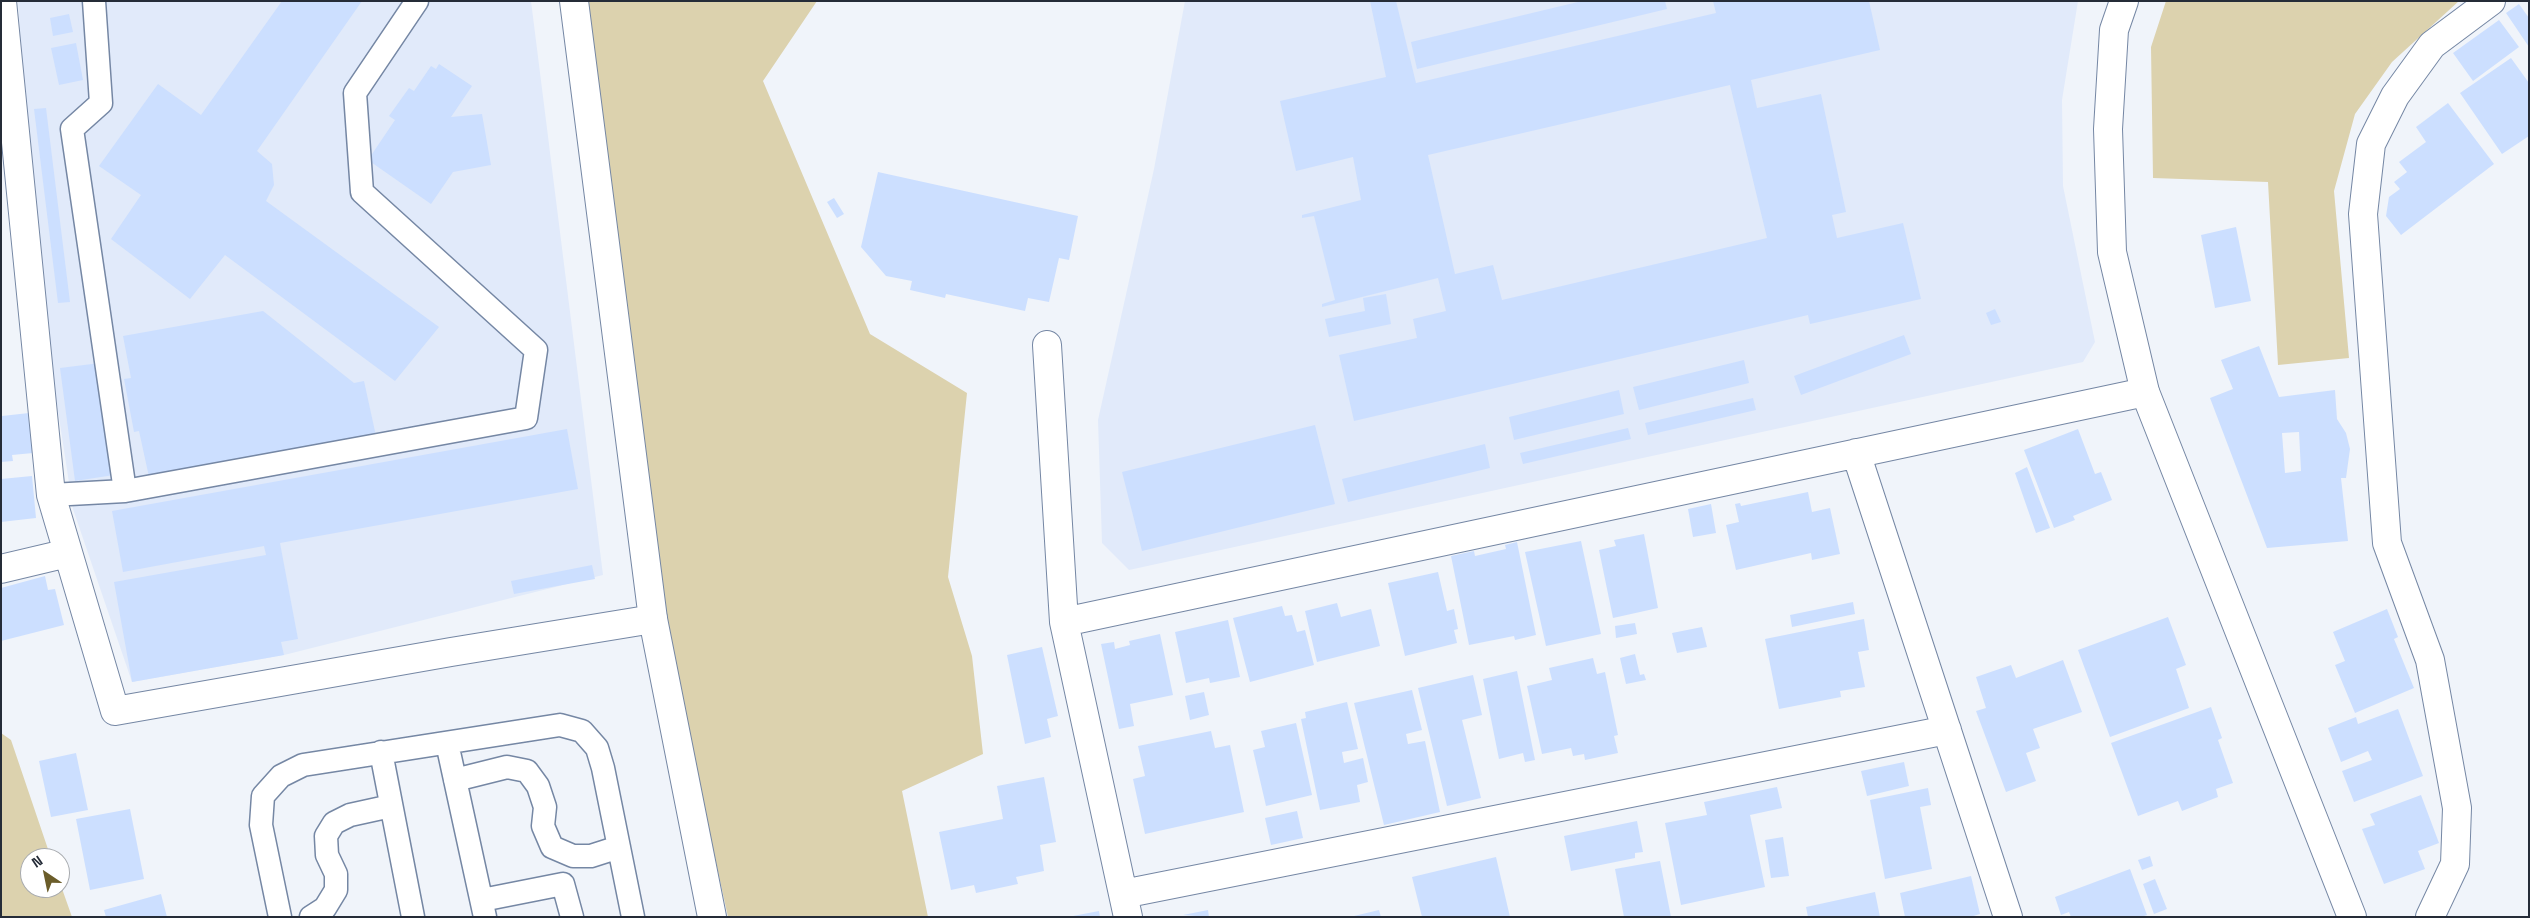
<!DOCTYPE html>
<html>
<head>
<meta charset="utf-8">
<style>
	body { margin:0 }
	#map { position:relative; width:2530px; height:918px; overflow:hidden; background:#f0f4fa; font-family:"Space Grotesk",sans-serif }
	canvas { display:block }
	.frame { position:absolute; inset:0; border:2px solid #252c38; pointer-events:none }
	.north { position:absolute; left:20px; top:848px; width:50px; height:50px; box-sizing:border-box; background:#fff; border:1px solid #a8abaf; border-radius:50%; rotate:326deg; font-size:14px; font-weight:700; line-height:20px; text-align:center; color:#252c38 }
	.north::after { content:''; display:block; margin:auto; width:18px; height:22px; background:#6b5d2a; clip-path:polygon(50% 0,100% 100%,50% 72%,0 100%) }
</style>
</head>
<body>
<div id="map">
<canvas width="2530" height="918"></canvas>
<div class="frame"></div>
<div class="north">N</div>
</div>
<script>
const ctx = document.querySelector('canvas').getContext('2d');
ctx.lineJoin = 'round';
function fill(path, color) { ctx.fillStyle = color; ctx.fill(path, 'evenodd'); }
const poly = rows => new Path2D(rows.map(r => 'M' + r).join(''));
function trace(path, color, width, dash) { ctx.strokeStyle = color; ctx.lineWidth = width; ctx.lineCap = dash ? 'butt' : 'round'; ctx.setLineDash(dash || []); ctx.stroke(path); }
fill(poly([
	[18,1,531,1,603,575,284,655,132,682,73,509,44,319,32,221],
	[1185,1,2078,1,2062,100,2063,186,2095,342,2083,362,1129,570,1102,543,1098,420,1154,169]
]), '#e1eafa');
fill(poly([
	[584,1,817,1,763,81,870,334,967,393,948,577,972,656,983,754,902,791,928,917,728,917,663,621],
	[2166,1,2459,1,2392,62,2355,114,2334,191,2349,358,2278,365,2268,182,2153,178,2151,47],
	[1,733,11,740,51,858,30,858,30,888,60,888,60,883,72,917,1,917]
]), '#dcd2ae');
fill(poly([
	[282,1,362,1,257,151,272,164,274,185,266,201,439,327,395,381,225,255,190,299,111,239,141,195,99,166,158,84,201,115],
	[1370,1,1396,1,1416,83,1716,13,1713,1,1869,1,1880,50,1751,80,1757,108,1821,94,1846,212,1832,215,1837,238,1903,223,1921,299,1810,324,1808,315,1354,421,1339,355,1417,338,1413,319,1446,311,1438,278,1322,307,1322,304,1335,300,1314,216,1302,218,1302,215,1361,200,1353,157,1296,171,1280,101,1386,77],
	[1730,85,1767,238,1502,300,1493,265,1455,274,1428,155],
	[1582,1,1665,1,1667,9,1417,69,1411,42],
	[2519,4,2529,18,2529,47,2506,13],
	[69,14,73,32,53,36,50,18],
	[2499,20,2519,47,2473,81,2453,53],
	[76,43,83,80,59,85,51,48],
	[2511,58,2529,83,2529,136,2502,154,2460,93],
	[439,64,472,86,451,117,482,114,491,165,453,172,431,204,368,160,395,120,389,116,409,88,414,91,431,66,436,69],
	[2448,103,2494,164,2401,235,2386,216,2389,197,2400,189,2394,182,2407,172,2399,162,2426,142,2416,127],
	[46,108,70,302,58,303,34,109],
	[878,172,1078,216,1069,260,1059,258,1049,302,1028,298,1025,311,946,294,945,298,910,290,912,281,886,276,861,247],
	[834,198,844,214,837,218,827,202],
	[2236,227,2251,301,2215,308,2201,235],
	[1386,294,1391,324,1329,337,1325,319,1365,311,1363,298],
	[1995,309,2001,322,1991,325,1986,313],
	[263,311,354,383,364,381,376,436,149,477,139,431,134,432,124,379,131,378,123,336],
	[1904,335,1911,354,1801,395,1794,376],
	[2259,346,2279,397,2335,390,2337,419,2346,433,2350,449,2346,478,2341,478,2348,541,2267,548,2210,398,2233,389,2221,360],
	[2299,432,2301,471,2285,473,2282,433],
	[1744,360,1749,383,1639,410,1633,387],
	[100,363,114,475,75,481,60,368],
	[1619,390,1624,414,1514,440,1509,417],
	[1753,398,1756,410,1648,435,1645,423],
	[29,413,33,453,12,455,13,461,1,462,2,416],
	[1315,425,1335,504,1142,551,1122,472],
	[1628,428,1631,439,1523,464,1520,453],
	[567,429,578,489,280,543,298,639,281,642,284,655,132,682,114,582,266,555,264,546,123,572,112,511],
	[2078,429,2095,474,2101,472,2112,500,2073,516,2075,520,2054,528,2024,450],
	[1485,444,1490,468,1348,502,1342,479],
	[2027,467,2050,528,2036,533,2015,473],
	[32,476,36,518,1,522,1,479],
	[1808,492,1812,512,1830,508,1840,554,1812,560,1811,553,1736,570,1726,525,1739,522,1735,504,1740,503,1741,506],
	[1711,504,1716,533,1693,537,1688,509],
	[1644,534,1658,608,1613,618,1599,550,1616,546,1614,540],
	[1581,541,1601,634,1546,646,1525,552],
	[1517,542,1536,635,1515,640,1514,636,1469,645,1451,556,1474,551,1475,556,1506,549,1505,545],
	[592,565,595,579,514,594,511,581],
	[1438,572,1447,611,1454,609,1458,629,1454,630,1457,643,1405,656,1388,583],
	[45,576,48,590,55,589,64,625,1,641,1,588],
	[1853,602,1855,614,1792,627,1790,615],
	[1337,603,1341,617,1371,609,1380,646,1317,662,1305,611],
	[1282,606,1285,616,1292,615,1297,632,1305,630,1314,665,1250,682,1233,618],
	[2387,609,2398,637,2394,639,2414,688,2355,713,2335,665,2345,661,2333,632],
	[2168,617,2186,665,2176,669,2189,708,2110,737,2078,650],
	[1864,619,1869,650,1858,652,1865,687,1840,691,1841,697,1779,709,1765,639],
	[1228,620,1240,677,1210,683,1209,678,1186,683,1175,632],
	[1635,623,1637,634,1616,638,1615,626],
	[1702,627,1707,647,1677,653,1672,633],
	[1160,634,1173,695,1130,704,1134,726,1119,729,1101,644,1114,642,1115,649,1130,645,1129,641],
	[1042,647,1058,716,1047,719,1051,737,1025,744,1007,655],
	[1635,654,1640,675,1644,674,1646,680,1626,684,1620,658],
	[1593,658,1597,674,1605,672,1618,735,1614,736,1618,753,1585,760,1584,754,1573,756,1571,748,1542,754,1527,686,1552,680,1549,668],
	[2063,660,2082,712,2033,729,2040,748,2026,753,2036,781,2006,792,1976,711,1986,708,1976,677,2011,665,2016,678],
	[1517,671,1535,760,1525,762,1523,753,1499,759,1483,679],
	[1473,675,1482,715,1462,720,1481,798,1447,806,1418,688],
	[1412,690,1422,730,1406,734,1408,744,1425,741,1440,812,1384,825,1354,703],
	[1204,692,1209,715,1190,720,1185,696],
	[1347,702,1358,749,1342,752,1344,763,1363,758,1368,782,1357,785,1360,802,1320,810,1301,719,1306,718,1305,712],
	[2211,707,2222,738,2218,740,2233,783,2216,789,2218,797,2182,811,2178,801,2138,816,2111,743],
	[2398,709,2423,776,2354,802,2342,771,2372,760,2368,751,2341,762,2328,728,2356,717,2358,724],
	[1296,723,1312,795,1266,806,1253,750,1265,747,1261,731],
	[1211,731,1215,748,1230,745,1244,812,1145,834,1133,779,1145,776,1138,746],
	[76,753,88,810,51,817,39,761],
	[1904,762,1909,786,1867,796,1861,771],
	[1044,777,1056,842,1040,845,1044,871,1016,877,1018,884,976,893,974,885,951,890,939,832,1003,819,997,786],
	[1777,787,1782,808,1750,815,1765,887,1681,905,1665,823,1707,815,1704,802],
	[1928,788,1931,805,1920,807,1932,869,1885,879,1870,800],
	[2421,795,2439,843,2418,851,2425,869,2384,884,2362,829,2375,825,2370,814],
	[130,809,144,879,90,890,76,819],
	[1297,811,1303,838,1271,845,1265,818],
	[1637,821,1643,852,1635,853,1635,858,1571,871,1564,836],
	[1783,837,1789,876,1771,878,1765,840],
	[2150,856,2153,866,2142,870,2138,860],
	[1496,857,1510,917,1422,917,1412,877],
	[1660,861,1671,917,1624,917,1615,869],
	[2130,869,2147,915,2141,917,2071,917,2069,912,2061,915,2055,897],
	[1971,876,1980,914,1970,917,1905,917,1900,893],
	[2155,879,2167,909,2154,914,2143,884],
	[1875,892,1880,917,1808,917,1806,907],
	[161,894,167,917,106,917,104,910],
	[1208,910,1209,917,1183,915],
	[1379,910,1381,917,1355,917,1354,916],
	[1099,911,1100,917,1073,917,1073,916]
]), '#ccdfff');
const service = poly([
	[125,491,526,418,536,350,362,192,355,93,417,1],
	[51,495,125,491,72,129,101,103,94,1],
	[447,743,485,917],
	[381,752,413,917],
	[455,780,507,767,527,771,538,786,545,807,543,826,552,847,573,856,591,856,619,847],
	[482,900,563,884,572,917],
	[280,917,261,825,263,796,281,776,303,765,560,725,582,731,597,748,603,768,633,917],
	[311,917,325,908,336,890,336,874,327,855,326,836,334,823,350,815,391,806]
]);
const minor = poly([
	[2,1,51,495,115,711,451,652,653,619],
	[1047,345,1064,622,1128,917],
	[1856,453,2008,917],
	[1,569,68,553],
	[1064,622,2145,392],
	[1123,894,1947,730],
	[2430,917,2455,864,2457,808,2430,660,2387,543,2363,214,2371,144,2395,96,2432,45,2491,1]
]);
const tertiary = poly([
	[574,1,653,619,712,917],
	[2124,1,2114,30,2108,129,2112,252,2145,392,2352,917]
]);
trace(service, '#7587a4', 25);
trace(minor, '#7587a4', 30);
trace(tertiary, '#7587a4', 30);
trace(service, '#fff', 22);
trace(minor, '#fff', 28);
trace(tertiary, '#fff', 28);
</script>
</body>
</html>
